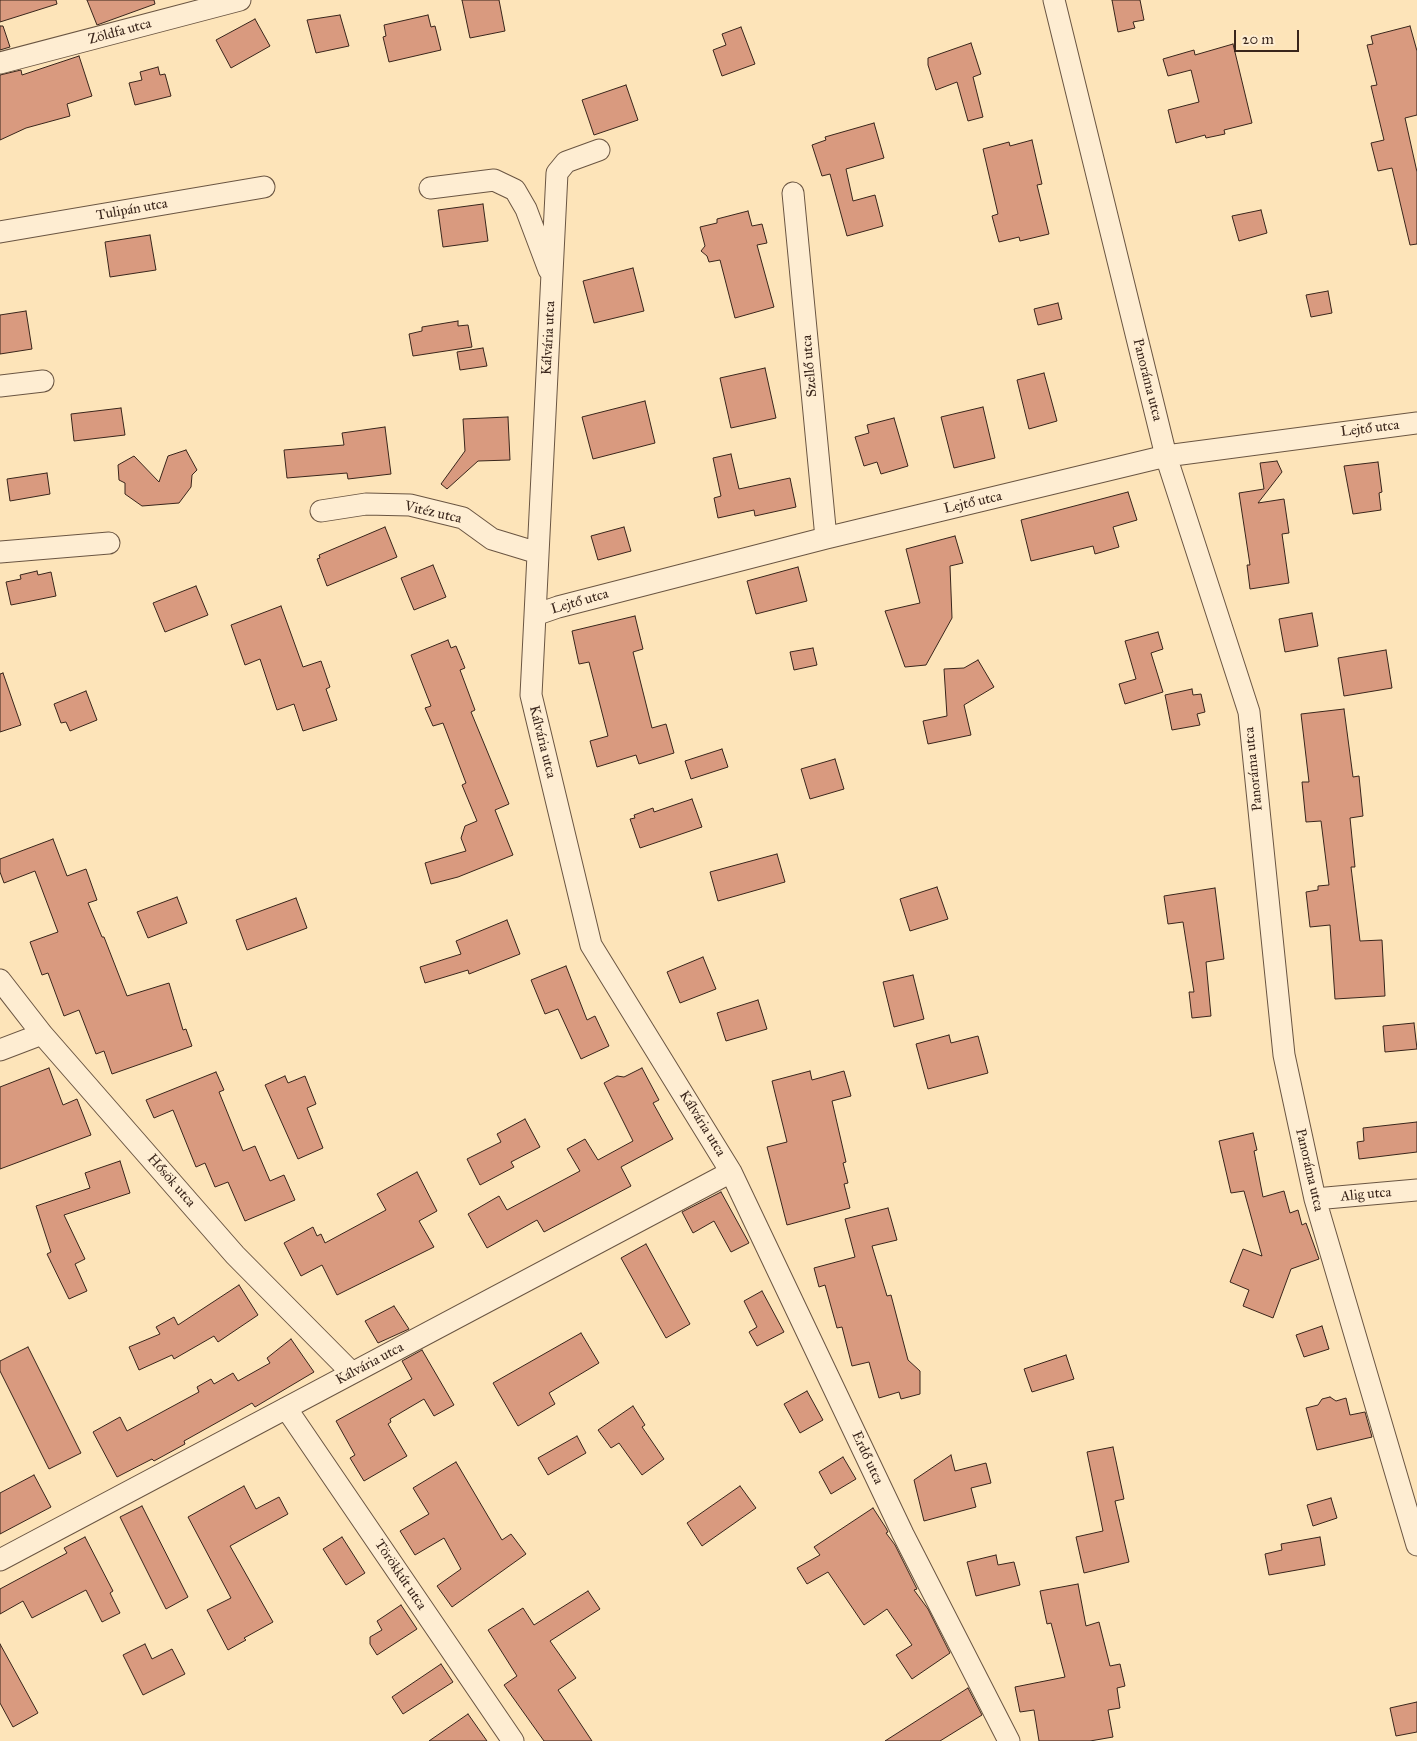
<!DOCTYPE html>
<html>
<head>
<meta charset="utf-8">
<style>
	body { margin:0 }
	#map { position:relative; width:1417px; height:1741px; overflow:hidden; background:#fde4b9; font-family:"IM FELL Great Primer",serif }
	canvas { display:block }
	.scale { position:absolute; left:1234px; top:30px; width:65px; height:22px; box-sizing:border-box; border:2px solid #39251b; border-top:0; padding-left:6px; font-size:15px; line-height:18px; white-space:nowrap; color:#39251b; -webkit-text-stroke:4px #feedd2; paint-order:stroke }
</style>
</head>
<body>
<div id="map">
<canvas width="1417" height="1741"></canvas>
<div class="scale">20 m</div>
</div>
<script>
const ctx = document.querySelector('canvas').getContext('2d');
ctx.lineJoin = 'round';
function fill(path, color) { ctx.fillStyle = color; ctx.fill(path, 'evenodd'); }
const poly = rows => new Path2D(rows.map(r => 'M' + r).join(''));
function trace(path, color, width, dash) { ctx.strokeStyle = color; ctx.lineWidth = width; ctx.lineCap = dash ? 'butt' : 'round'; ctx.setLineDash(dash || []); ctx.stroke(path); }
function drawText(font, color, halo, rows, align = 'center') {
  ctx.font = font + ' "IM FELL Great Primer",serif'; ctx.lineWidth = 4; ctx.setLineDash([]); ctx.textBaseline = 'middle'; ctx.strokeStyle = halo; ctx.fillStyle = color; for (const [text, x, y, turn = 0] of rows) {
    ctx.save(); ctx.translate(x, y); ctx.rotate((+turn || 0) * Math.PI / 180); ctx.textAlign = isNaN(turn) ? turn : align; if (halo) ctx.strokeText(text, 0, 0); ctx.fillText(text, 0, 0); ctx.restore();
  }
}
const building = poly([
	[0,0,56,0,57,4,0,22,0,0],
	[87,0,154,0,155,4,97,25,87,0],
	[462,0,499,0,505,31,470,38,462,0],
	[1112,0,1140,0,1144,20,1133,22,1135,28,1118,32,1112,0],
	[340,15,349,46,316,53,307,20,340,15],
	[428,15,431,27,435,26,441,50,389,62,383,37,386,36,384,25,428,15],
	[255,19,270,46,231,68,216,40,255,19],
	[0,26,3,26,10,47,0,50,0,26],
	[1410,26,1417,51,1417,115,1405,118,1417,172,1417,244,1410,245,1392,168,1378,171,1371,143,1384,140,1371,86,1377,85,1367,45,1373,44,1371,36,1410,26],
	[741,27,755,64,722,76,713,50,726,45,722,34,741,27],
	[971,43,981,74,973,77,983,117,968,121,957,82,936,90,928,65,928,58,971,43],
	[1233,44,1252,123,1224,130,1225,134,1206,138,1205,135,1176,143,1168,110,1199,102,1191,70,1168,76,1163,59,1194,50,1195,55,1233,44],
	[79,56,92,96,67,104,70,116,26,128,0,140,0,75,21,70,22,75,79,56],
	[158,67,160,75,165,74,171,96,135,105,129,83,142,80,140,72,158,67],
	[626,85,638,120,594,135,582,100,626,85],
	[874,123,884,158,846,169,853,201,875,195,883,226,847,236,830,174,822,176,812,145,826,140,825,137,874,123],
	[1032,140,1042,184,1037,185,1049,234,1020,241,1019,237,999,242,992,216,998,214,983,149,1009,142,1010,146,1032,140],
	[483,204,488,241,443,247,438,210,483,204],
	[1261,210,1267,233,1239,241,1232,216,1261,210],
	[748,211,752,226,762,224,767,243,757,245,774,307,735,318,720,260,709,262,707,256,701,251,705,246,700,227,717,223,717,219,748,211],
	[150,235,156,270,110,277,105,242,150,235],
	[633,268,644,311,594,323,583,281,633,268],
	[1328,291,1332,313,1311,317,1306,295,1328,291],
	[1058,303,1062,319,1038,325,1034,309,1058,303],
	[26,311,32,349,0,354,0,315,26,311],
	[458,321,458,326,468,325,472,347,413,356,409,334,422,331,422,327,458,321],
	[483,348,487,366,460,370,457,352,483,348],
	[765,368,776,418,731,428,720,378,765,368],
	[1044,373,1057,421,1029,429,1017,380,1044,373],
	[645,401,655,443,593,459,582,417,645,401],
	[983,407,995,458,954,468,941,417,983,407],
	[121,408,125,435,74,441,71,414,121,408],
	[508,417,510,460,478,461,447,489,441,484,465,451,463,419,508,417],
	[894,418,908,466,881,474,877,462,864,466,855,437,869,433,867,425,894,418],
	[385,427,391,474,348,479,347,473,287,478,284,450,344,445,342,433,385,427],
	[186,450,197,470,192,475,191,487,179,503,142,506,125,494,125,483,119,480,118,465,134,456,159,482,168,456,186,450],
	[731,454,739,489,790,478,796,507,755,516,754,510,718,518,714,498,721,496,713,458,731,454],
	[1277,461,1282,472,1258,503,1284,499,1289,533,1282,534,1289,583,1250,589,1247,565,1250,565,1239,493,1264,489,1260,463,1277,461],
	[1378,462,1382,492,1379,493,1381,510,1353,514,1344,466,1378,462],
	[47,473,50,494,10,501,7,479,47,473],
	[1128,492,1137,520,1113,527,1119,547,1095,554,1093,546,1031,561,1021,520,1128,492],
	[385,527,397,557,327,586,317,559,320,558,319,555,385,527],
	[624,527,631,551,598,560,591,536,624,527],
	[955,536,963,563,950,566,952,618,926,665,905,667,885,611,920,603,906,549,955,536],
	[433,565,446,597,414,610,401,578,433,565],
	[798,567,807,601,756,614,747,581,798,567],
	[37,571,38,575,51,572,56,596,11,605,6,582,21,579,20,575,37,571],
	[196,586,208,615,165,632,153,603,196,586],
	[281,606,303,667,321,661,330,687,326,689,337,720,303,731,294,704,277,710,260,659,245,665,231,625,281,606],
	[1312,613,1318,646,1285,652,1279,619,1312,613],
	[635,616,643,649,633,652,652,728,666,724,674,753,639,764,636,755,597,767,590,741,608,736,589,662,579,664,572,631,635,616],
	[1158,632,1163,649,1151,653,1163,692,1125,704,1119,684,1136,679,1125,641,1158,632],
	[448,640,451,648,456,646,465,668,460,670,475,710,471,712,509,804,495,810,513,855,458,877,431,884,425,863,466,851,461,838,465,826,477,821,462,785,466,783,443,723,433,726,425,708,431,706,411,655,448,640],
	[813,648,817,665,794,670,790,652,813,648],
	[1386,650,1392,688,1344,696,1338,658,1386,650],
	[978,660,994,687,964,705,971,735,928,744,923,721,947,716,944,669,964,668,978,660],
	[3,673,21,725,0,732,0,674,3,673],
	[1192,689,1193,695,1201,694,1205,712,1197,714,1200,725,1172,730,1165,695,1192,689],
	[86,691,97,720,70,731,66,722,61,723,54,704,86,691],
	[1344,709,1353,777,1359,776,1363,816,1350,818,1355,867,1351,867,1360,941,1382,940,1385,996,1335,999,1330,925,1310,927,1306,892,1318,890,1318,886,1329,885,1321,821,1306,822,1302,782,1309,782,1301,714,1344,709],
	[722,749,728,767,691,779,685,761,722,749],
	[835,759,844,789,810,799,801,769,835,759],
	[692,799,702,827,640,848,630,819,635,818,634,815,653,808,654,812,692,799],
	[53,839,67,876,86,869,97,900,88,903,102,937,104,937,127,996,169,983,183,1030,186,1029,192,1046,112,1074,104,1051,96,1054,79,1010,64,1016,48,973,42,975,30,942,58,932,35,871,4,883,0,872,0,859,53,839],
	[777,854,785,882,718,901,710,872,777,854],
	[937,887,948,919,910,931,900,899,937,887],
	[1215,888,1224,959,1206,962,1211,1016,1192,1018,1189,992,1194,992,1183,922,1168,924,1164,896,1215,888],
	[177,897,187,923,148,938,137,912,177,897],
	[296,898,307,928,247,950,236,920,296,898],
	[507,920,520,954,469,974,468,970,425,983,420,967,461,954,456,941,507,920],
	[703,957,716,989,680,1003,667,972,703,957],
	[566,966,587,1020,595,1016,609,1046,581,1059,558,1009,545,1014,531,980,566,966],
	[913,975,924,1019,894,1027,883,982,913,975],
	[758,1000,767,1029,726,1041,717,1013,758,1000],
	[1414,1023,1417,1049,1385,1052,1383,1026,1414,1023],
	[949,1035,951,1043,978,1036,988,1073,928,1089,916,1044,949,1035],
	[49,1068,63,1105,77,1099,91,1135,0,1169,0,1087,49,1068],
	[642,1068,659,1100,653,1103,673,1139,621,1167,631,1186,544,1232,537,1220,487,1248,468,1214,499,1196,507,1210,580,1171,567,1149,585,1139,598,1160,633,1141,604,1083,617,1076,624,1077,642,1068],
	[810,1071,812,1080,844,1071,851,1096,832,1101,846,1162,843,1163,848,1183,844,1184,850,1208,787,1225,767,1147,787,1142,772,1081,810,1071],
	[216,1072,224,1090,219,1092,243,1151,255,1146,270,1181,284,1175,295,1200,245,1221,228,1182,215,1187,205,1163,196,1167,173,1110,154,1118,146,1100,216,1072],
	[285,1076,288,1083,305,1076,316,1104,307,1108,323,1148,298,1159,265,1085,285,1076],
	[525,1119,540,1147,511,1162,514,1167,480,1185,467,1159,501,1142,497,1134,525,1119],
	[1417,1122,1417,1152,1359,1159,1357,1142,1364,1141,1363,1128,1417,1122],
	[1253,1133,1257,1150,1254,1151,1263,1197,1284,1191,1290,1213,1298,1210,1302,1225,1306,1223,1319,1259,1291,1269,1273,1318,1243,1306,1249,1290,1230,1282,1243,1249,1262,1256,1244,1191,1231,1193,1219,1141,1253,1133],
	[120,1161,130,1193,64,1215,85,1259,75,1264,87,1291,69,1299,47,1254,51,1252,36,1206,90,1188,85,1173,120,1161],
	[417,1172,437,1211,419,1221,434,1247,337,1295,322,1265,301,1276,284,1243,313,1227,317,1236,321,1234,325,1243,386,1210,377,1194,417,1172],
	[721,1192,749,1243,731,1252,714,1221,693,1233,682,1212,721,1192],
	[888,1208,897,1240,872,1246,887,1296,891,1295,908,1360,920,1371,920,1394,901,1399,899,1392,879,1398,869,1362,852,1366,842,1327,837,1328,825,1285,819,1287,814,1268,855,1257,845,1219,888,1208],
	[646,1244,690,1324,666,1338,621,1258,646,1244],
	[239,1285,258,1315,218,1342,214,1336,174,1359,172,1355,139,1370,129,1347,160,1334,156,1327,174,1317,178,1325,239,1285],
	[762,1291,784,1332,757,1346,749,1332,757,1327,744,1301,762,1291],
	[394,1306,409,1329,378,1343,365,1321,394,1306],
	[1322,1326,1329,1349,1304,1357,1296,1335,1322,1326],
	[581,1333,599,1363,549,1393,555,1404,518,1426,493,1383,581,1333],
	[291,1339,314,1372,255,1407,252,1403,184,1441,185,1444,154,1461,152,1459,117,1477,93,1432,120,1417,127,1431,199,1392,197,1387,211,1379,214,1384,233,1373,238,1381,270,1363,267,1358,291,1339],
	[28,1347,81,1453,49,1469,0,1371,0,1361,28,1347],
	[422,1350,454,1405,434,1416,424,1399,390,1419,391,1422,388,1424,407,1456,364,1481,350,1458,355,1455,336,1421,412,1379,402,1361,422,1350],
	[1066,1355,1074,1379,1032,1392,1024,1369,1066,1355],
	[807,1391,823,1420,800,1433,784,1404,807,1391],
	[1330,1397,1336,1401,1346,1398,1350,1415,1365,1412,1372,1437,1317,1450,1306,1408,1318,1405,1322,1399,1330,1397],
	[633,1406,645,1425,642,1427,664,1459,642,1475,619,1443,611,1448,598,1430,633,1406],
	[577,1436,586,1453,548,1475,538,1458,577,1436],
	[1113,1447,1124,1499,1115,1501,1129,1562,1084,1573,1076,1537,1103,1531,1087,1452,1113,1447],
	[951,1455,955,1471,986,1463,991,1483,971,1488,976,1507,924,1521,914,1480,951,1455],
	[843,1457,856,1479,831,1494,819,1472,843,1457],
	[456,1462,502,1540,511,1534,526,1554,452,1607,437,1586,461,1569,444,1538,415,1555,400,1531,429,1514,413,1488,456,1462],
	[34,1475,51,1507,0,1534,0,1493,34,1475],
	[244,1486,256,1509,279,1497,288,1514,230,1546,273,1622,244,1638,246,1640,228,1650,207,1610,231,1598,188,1517,244,1486],
	[740,1486,756,1508,702,1546,687,1523,740,1486],
	[1331,1498,1337,1518,1313,1526,1307,1505,1331,1498],
	[142,1506,188,1597,166,1609,120,1517,142,1506],
	[873,1508,886,1528,888,1532,886,1533,895,1545,917,1589,914,1590,928,1609,950,1653,912,1679,896,1655,912,1645,887,1609,864,1625,828,1572,807,1584,797,1568,820,1555,814,1547,873,1508],
	[85,1537,113,1591,110,1593,120,1613,102,1622,86,1590,32,1618,23,1601,0,1614,0,1589,67,1553,64,1548,85,1537],
	[342,1537,365,1573,346,1585,323,1549,342,1537],
	[1320,1537,1325,1565,1269,1575,1265,1554,1282,1550,1281,1544,1320,1537],
	[996,1555,998,1565,1014,1562,1020,1585,976,1596,967,1562,996,1555],
	[1078,1584,1086,1626,1099,1622,1110,1666,1120,1664,1125,1686,1117,1688,1120,1708,1108,1710,1113,1737,1090,1741,1039,1741,1034,1710,1020,1712,1015,1687,1065,1677,1051,1623,1047,1624,1040,1591,1078,1584],
	[588,1591,600,1609,550,1641,576,1678,558,1690,592,1741,544,1741,504,1685,517,1676,488,1630,523,1608,534,1625,588,1591],
	[401,1605,417,1629,377,1655,370,1644,370,1637,382,1630,377,1621,401,1605],
	[0,1644,38,1713,13,1727,0,1703,0,1644],
	[145,1644,152,1659,172,1649,185,1674,143,1695,123,1655,145,1644],
	[441,1664,453,1682,403,1714,392,1697,441,1664],
	[968,1688,982,1715,940,1741,885,1741,968,1688],
	[1417,1702,1417,1732,1396,1736,1390,1708,1417,1702],
	[468,1714,487,1741,429,1741,468,1714]
]);
fill(building, '#d99a7f');
trace(building, '#39251b', 1);
const minor = poly([
	[1054,0,1166,456,1249,712,1284,1055,1315,1199,1417,1545],
	[0,63,240,0],
	[599,150,566,162,557,173,531,695,591,945,731,1172,903,1534,1009,1741],
	[430,188,494,180,515,190,526,209,549,270],
	[793,193,826,538],
	[0,232,264,187],
	[0,386,43,381],
	[321,511,366,504,410,505,463,518,492,539,538,553],
	[0,552,109,543],
	[535,615,558,607,826,538,1166,456,1417,423],
	[0,980,42,1034,235,1255,352,1373],
	[0,1050,42,1034],
	[1315,1199,1417,1190],
	[286,1408,513,1741],
	[0,1560,731,1172]
]);
trace(minor, '#6a5542', 23);
trace(minor, '#feedd2', 21);
drawText('14px', '#39251b', '#feedd2', [
	["Zöldfa utca",120,32,-15],
	["Tulipán utca",132,210,-10],
	["Kálvária utca",549,338,-87],
	["Szellő utca",810,366,-95],
	["Panoráma utca",1147,380,76],
	["Lejtő utca",1370,429,-7],
	["Lejtő utca",973,503,-13],
	["Vitéz utca",433,513,13],
	["Lejtő utca",580,602,-16],
	["Kálvária utca",542,742,76],
	["Panoráma utca",1254,769,-96],
	["Kálvária utca",702,1124,58],
	["Panoráma utca",1309,1170,77],
	["Hősök utca",171,1181,49],
	["Alig utca",1366,1195,-5],
	["Kálvária utca",370,1364,-28],
	["Erdő utca",867,1458,65],
	["Törökkút utca",400,1575,56]
]);
</script>
</body>
</html>
